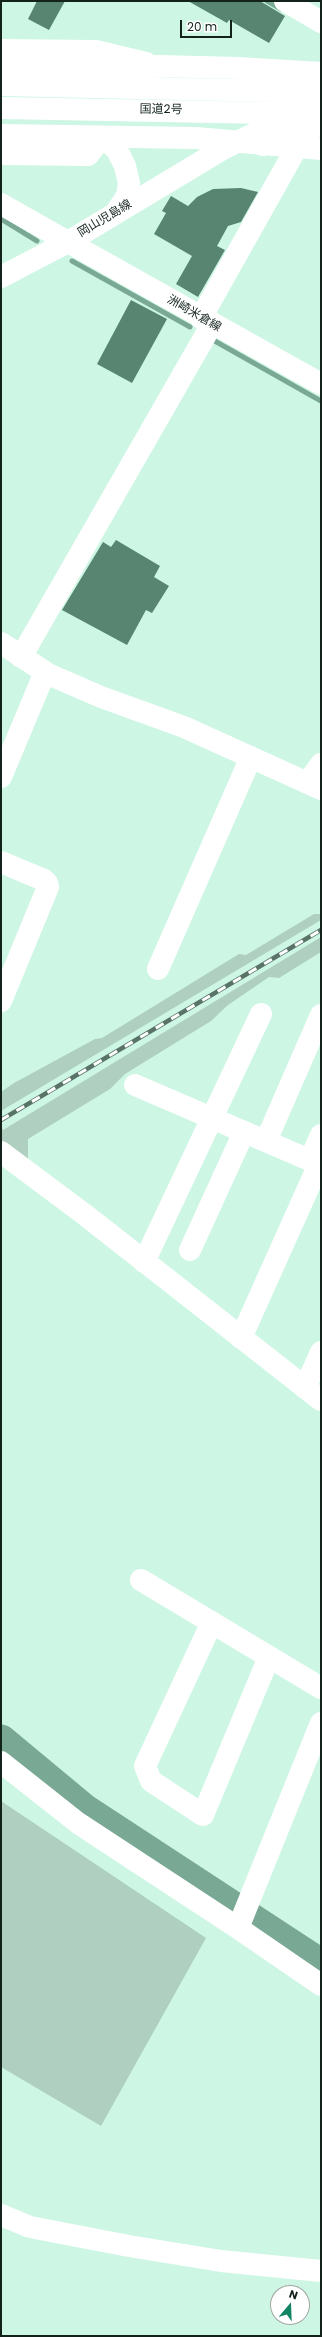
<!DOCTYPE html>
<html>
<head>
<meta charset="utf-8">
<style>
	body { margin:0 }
	#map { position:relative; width:322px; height:2337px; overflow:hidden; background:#cdf6e4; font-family:Poppins,sans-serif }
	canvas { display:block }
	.frame { position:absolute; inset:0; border:2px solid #13231c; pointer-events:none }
	.north { position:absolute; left:270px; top:2285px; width:40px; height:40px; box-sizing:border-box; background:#fff; border:1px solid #a1a7a4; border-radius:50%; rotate:19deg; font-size:11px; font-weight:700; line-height:16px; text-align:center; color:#13231c }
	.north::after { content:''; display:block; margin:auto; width:14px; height:18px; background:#108463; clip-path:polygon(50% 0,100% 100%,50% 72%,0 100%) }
	.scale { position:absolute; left:180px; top:20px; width:52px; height:18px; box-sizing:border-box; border:2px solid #13231c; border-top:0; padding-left:5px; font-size:12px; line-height:14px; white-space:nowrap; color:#13231c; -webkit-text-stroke:3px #fff; paint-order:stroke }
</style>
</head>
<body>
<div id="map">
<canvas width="322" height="2337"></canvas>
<div class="frame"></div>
<div class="north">N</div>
<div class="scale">20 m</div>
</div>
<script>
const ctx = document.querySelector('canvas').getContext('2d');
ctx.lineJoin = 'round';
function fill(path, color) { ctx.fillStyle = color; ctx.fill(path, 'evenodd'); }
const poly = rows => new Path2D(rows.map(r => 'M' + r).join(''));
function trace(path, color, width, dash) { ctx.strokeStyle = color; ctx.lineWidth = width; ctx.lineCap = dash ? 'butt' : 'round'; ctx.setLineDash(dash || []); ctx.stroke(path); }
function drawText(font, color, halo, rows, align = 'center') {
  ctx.font = font + ' Poppins,"Noto Sans JP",sans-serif'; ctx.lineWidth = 4; ctx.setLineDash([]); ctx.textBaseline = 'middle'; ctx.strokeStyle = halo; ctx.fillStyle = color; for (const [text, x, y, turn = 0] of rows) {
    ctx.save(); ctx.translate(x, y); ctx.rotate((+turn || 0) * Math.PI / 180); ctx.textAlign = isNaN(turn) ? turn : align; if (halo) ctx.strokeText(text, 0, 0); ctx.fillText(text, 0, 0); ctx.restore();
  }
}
fill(poly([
	[314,914,321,914,321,920,1,1111,1,1092,14,1083,95,1039,102,1038,239,954,246,955],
	[321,937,321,952,279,978,269,977,228,1005,211,1021,125,1074,110,1089,28,1139,28,1164,1,1144,1,1126,3,1130],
	[1,1801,206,1938,101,2126,1,2067]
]), '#afcfc1');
trace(poly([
	[267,1,281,9],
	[1,219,37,241],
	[72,261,190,327],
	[213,340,321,401]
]), '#79a894', 5);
trace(poly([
	[1,1740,84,1809,321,1964]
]), '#79a894', 31);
fill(poly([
	[37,1,65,1,49,30,28,19],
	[188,1,260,1,285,16,269,43,229,20,227,23],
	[241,188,258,192,241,222,228,226,217,246,225,250,198,297,176,284,192,256,154,234,166,213,162,211,171,196,188,206,197,197,213,189],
	[131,300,167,319,132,383,97,364],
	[116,540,160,566,154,577,169,586,152,613,146,610,127,645,62,610,103,542,111,547]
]), '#578572');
trace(poly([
	[285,1,321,22],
	[1,50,96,51,146,63],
	[1,154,88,155,102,137],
	[1,204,68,242],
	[201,318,297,147],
	[1,643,48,674,101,697,184,727,321,789],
	[21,657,212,324],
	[1,777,45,672],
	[307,783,321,764],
	[1,862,44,880,47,883,48,887,1,1001],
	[158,969,251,757],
	[135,1085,321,1165],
	[266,1141,321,1015],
	[1,1152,84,1214,321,1400],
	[310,1160,321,1135],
	[190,1250,244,1132],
	[144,1262,261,1014],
	[241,1338,319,1164],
	[305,1388,321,1352],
	[141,1580,321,1688],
	[212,1622,145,1766,151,1781,203,1815,269,1657],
	[1,1762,78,1823,238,1928,321,1985],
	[238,1928,321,1723],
	[1,2215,30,2227,129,2246,221,2261,321,2271]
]), '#fff', 22);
trace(poly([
	[102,137,117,150,125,166,129,183,127,196,116,212],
	[263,145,321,125],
	[68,242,321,384],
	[1,277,68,242,221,150,300,111]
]), '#fff', 22);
trace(poly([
	[1,68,160,66,238,68,321,73],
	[1,85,321,92],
	[1,108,321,114],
	[1,135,196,138,321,149]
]), '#fff', 22);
const rail = poly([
	[1,1120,321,930]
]);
trace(rail, '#597368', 4.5);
trace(rail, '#fff', 3, [9]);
drawText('12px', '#13231c', '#fff', [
	["国道2号",161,110,1],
	["岡山児島線",105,219,-31],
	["洲崎米倉線",194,314,30]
]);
</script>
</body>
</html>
